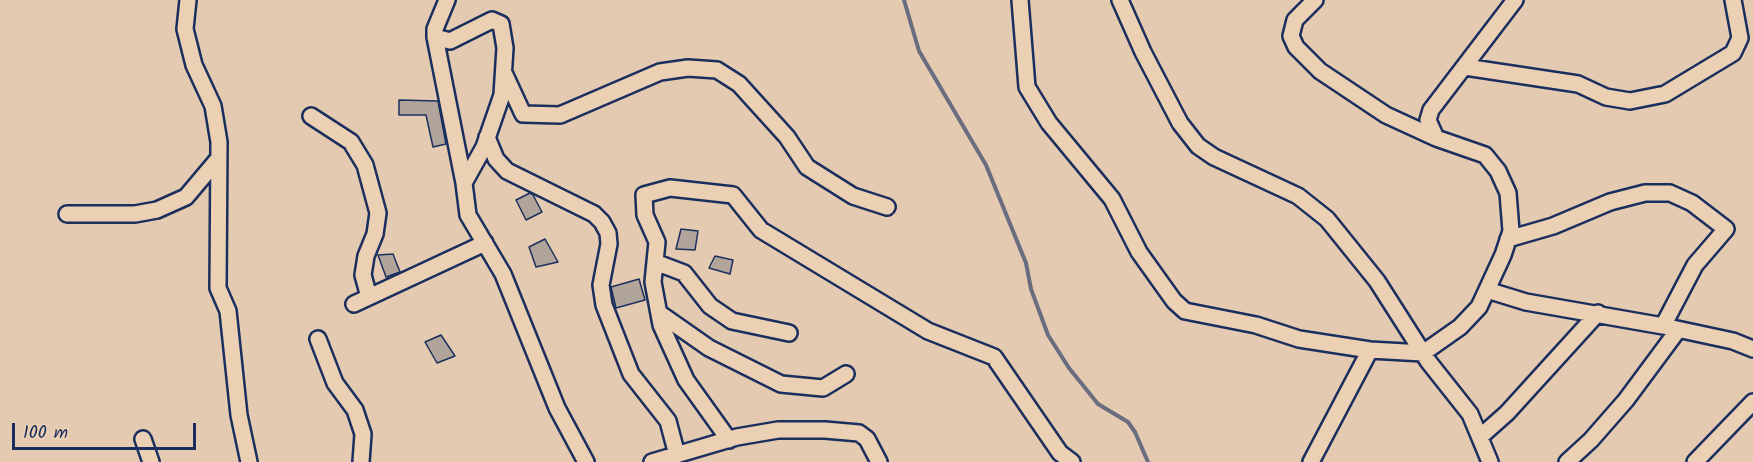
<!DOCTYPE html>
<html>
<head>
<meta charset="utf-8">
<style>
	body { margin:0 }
	#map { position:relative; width:1753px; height:462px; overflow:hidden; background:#e4cab0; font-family:Kalam,sans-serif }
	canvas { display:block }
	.scale { position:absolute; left:12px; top:423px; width:184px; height:27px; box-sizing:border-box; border:3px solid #1b2f5e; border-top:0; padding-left:8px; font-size:18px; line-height:21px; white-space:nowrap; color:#1b2f5e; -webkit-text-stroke:4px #ecd0b3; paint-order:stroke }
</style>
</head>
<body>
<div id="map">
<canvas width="1753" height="462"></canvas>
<div class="scale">100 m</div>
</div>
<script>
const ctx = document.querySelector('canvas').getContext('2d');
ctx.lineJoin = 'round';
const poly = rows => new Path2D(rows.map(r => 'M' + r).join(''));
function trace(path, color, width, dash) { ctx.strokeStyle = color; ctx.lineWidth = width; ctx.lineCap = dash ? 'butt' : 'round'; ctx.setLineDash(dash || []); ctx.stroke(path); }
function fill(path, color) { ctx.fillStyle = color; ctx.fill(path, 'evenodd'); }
trace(poly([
	[904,0,919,51,986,165,1026,263,1031,289,1048,335,1069,368,1098,404,1128,422,1135,432,1148,462]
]), '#6a6c7f', 4);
const building = poly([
	[399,100,438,101,446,144,433,147,426,115,399,115,399,100],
	[530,193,533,195,542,212,526,220,516,200,530,193],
	[681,229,698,231,695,250,676,249,681,229],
	[545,239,558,262,536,267,529,247,545,239],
	[393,254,400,272,386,277,378,255,393,254],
	[715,256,733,260,730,274,709,268,715,256],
	[639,279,645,300,616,308,611,287,639,279],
	[441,335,455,356,437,363,425,342,441,335]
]);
fill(building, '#b1a49b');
trace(building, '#1b2f5e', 1.5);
const street = poly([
	[188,0,185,29,194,65,213,106,219,142,218,288,228,311,239,415,249,462],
	[447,0,435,29,435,37,450,41,492,20,501,24,505,48,502,95,484,147,464,183,468,215,503,274,557,408,586,462],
	[1020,0,1027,87,1049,123,1112,199,1139,252,1174,301,1185,311,1256,325,1299,339,1370,350,1423,353,1460,327,1479,307,1503,255,1511,231,1508,193,1498,171,1485,155,1436,138,1428,120,1431,110,1515,0],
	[1120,0,1143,52,1180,123,1198,146,1214,157,1298,196,1327,219,1377,281,1428,361,1470,414,1490,462],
	[1315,0,1295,20,1291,36,1296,47,1320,71,1386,115,1436,138],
	[435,37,464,183],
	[1465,67,1578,84,1606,97,1630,101,1665,94,1733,53,1740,38,1733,0],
	[505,75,523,114,560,115,660,72,688,68,717,70,739,84,787,137,807,167,853,196,887,207],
	[311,116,351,142,365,165,378,213,375,234,366,256,363,275,369,297],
	[487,137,496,159,507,171,594,214,602,222,608,233,609,244,601,285,604,305,631,374,668,421,677,455],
	[67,214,135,214,157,210,186,197,218,159],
	[1508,239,1553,226,1610,202,1645,193,1670,193,1692,203,1726,229,1695,265,1663,326],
	[655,262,684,273,710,306,732,321,789,333],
	[1487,290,1526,302,1663,326,1733,341,1753,349],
	[354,304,485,243],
	[659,313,709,348,781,384,823,388,846,374],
	[318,339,335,383,355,410,363,434,361,462],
	[1480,437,1507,413,1598,313],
	[143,439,151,462],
	[729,440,686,380,661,325,653,282,657,242,645,215,644,195,670,188,733,195,761,230,928,331,994,357,1060,453,1072,462],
	[652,462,737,437,778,430,825,430,859,433,867,439,879,462],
	[1311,462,1370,350],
	[1567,462,1591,440,1626,400,1678,330],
	[1695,462,1753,402]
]);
trace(street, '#1b2f5e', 20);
trace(street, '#ecd0b3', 15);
</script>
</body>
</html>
